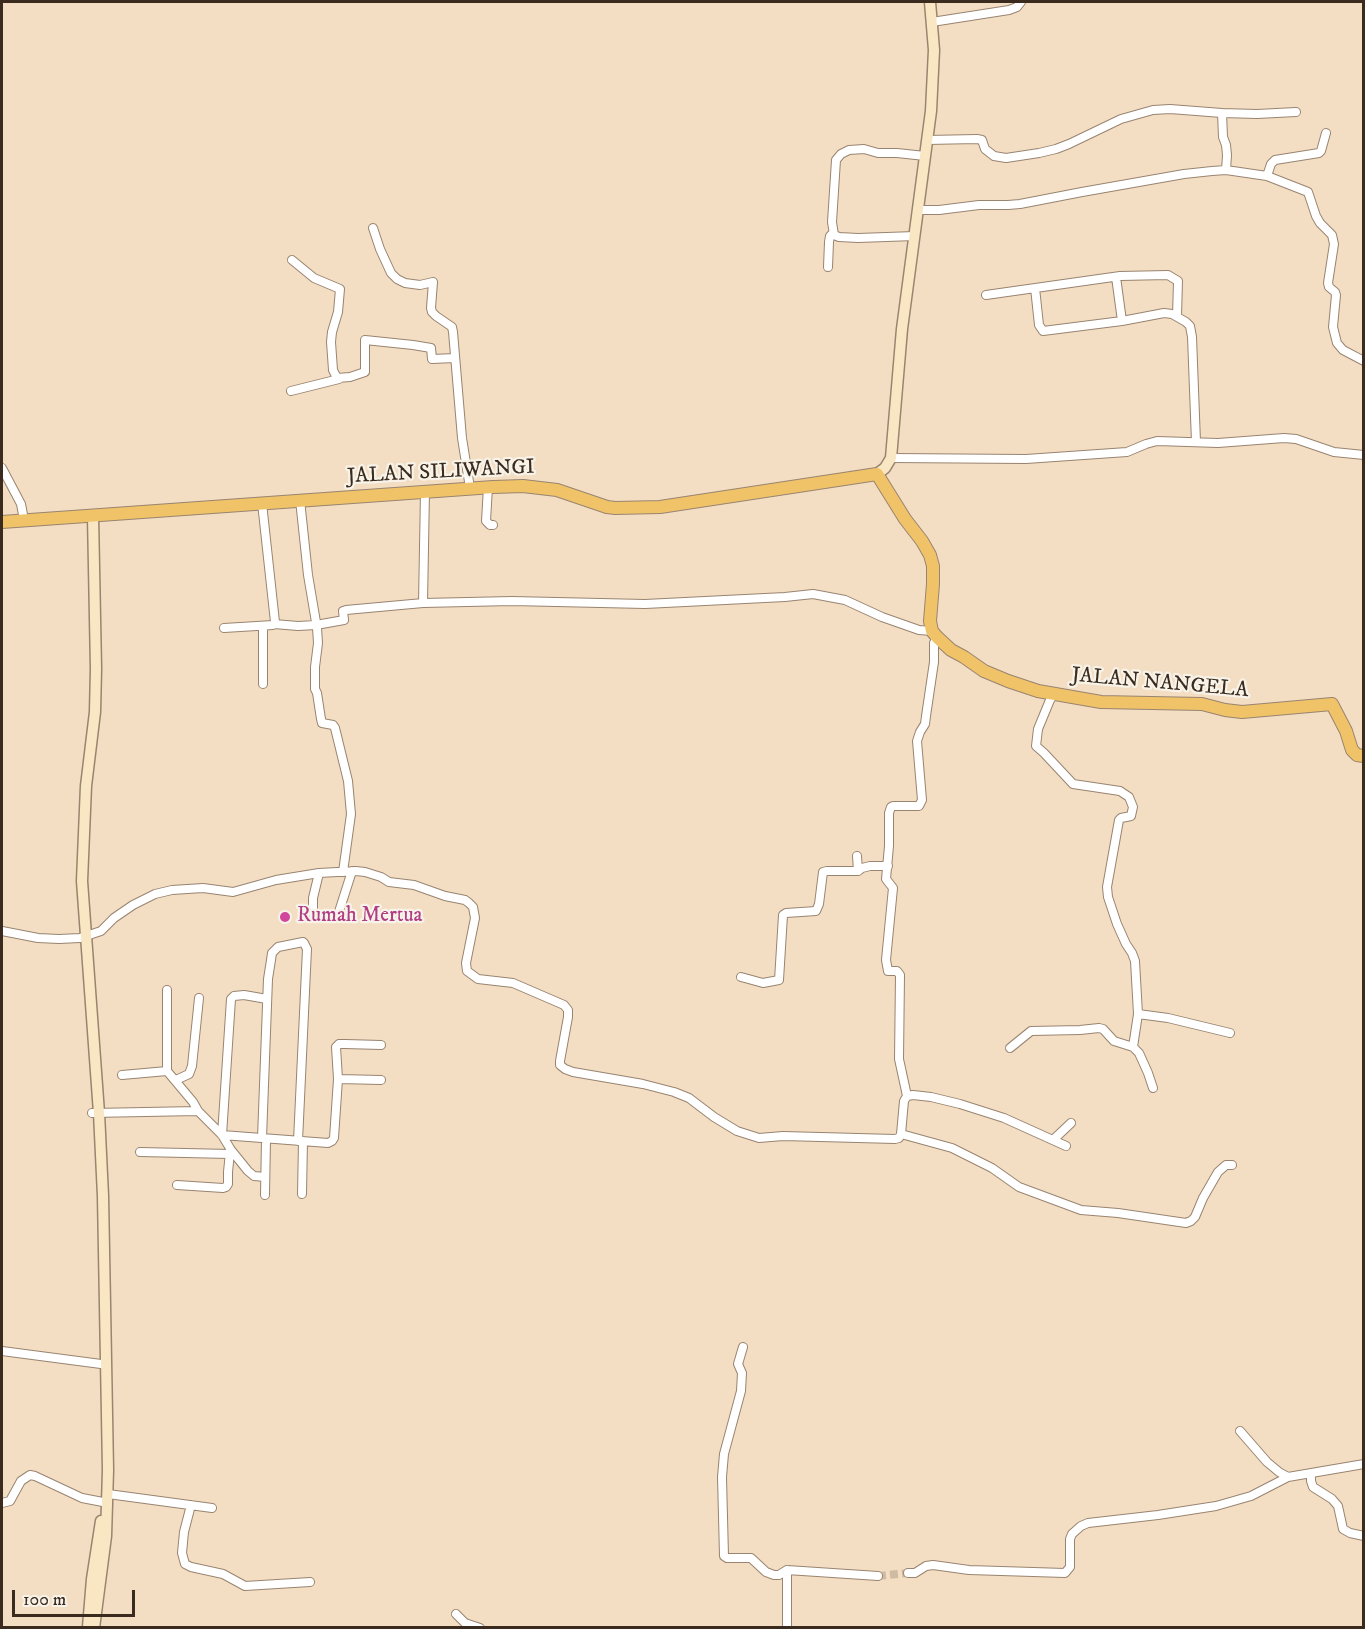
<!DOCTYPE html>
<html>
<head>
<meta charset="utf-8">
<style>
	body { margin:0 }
	#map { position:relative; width:1365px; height:1629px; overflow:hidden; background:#f4dec3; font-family:"IM FELL DW Pica",serif }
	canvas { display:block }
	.frame { position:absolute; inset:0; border:3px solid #3b2a1e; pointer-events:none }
	.scale { position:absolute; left:12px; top:1590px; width:123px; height:27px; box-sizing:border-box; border:3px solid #3b2a1e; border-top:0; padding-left:8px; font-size:18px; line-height:21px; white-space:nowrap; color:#3b2a1e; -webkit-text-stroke:4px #f7f3e8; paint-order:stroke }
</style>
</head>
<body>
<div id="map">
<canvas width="1365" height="1629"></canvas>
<div class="frame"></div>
<div class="scale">100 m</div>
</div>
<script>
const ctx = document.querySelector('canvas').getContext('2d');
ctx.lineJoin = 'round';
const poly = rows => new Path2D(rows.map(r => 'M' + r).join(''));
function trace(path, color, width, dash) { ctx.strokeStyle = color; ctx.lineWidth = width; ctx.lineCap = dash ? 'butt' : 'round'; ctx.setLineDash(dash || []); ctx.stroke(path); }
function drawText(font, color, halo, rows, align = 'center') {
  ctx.font = font + ' "IM FELL DW Pica",serif'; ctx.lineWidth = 4.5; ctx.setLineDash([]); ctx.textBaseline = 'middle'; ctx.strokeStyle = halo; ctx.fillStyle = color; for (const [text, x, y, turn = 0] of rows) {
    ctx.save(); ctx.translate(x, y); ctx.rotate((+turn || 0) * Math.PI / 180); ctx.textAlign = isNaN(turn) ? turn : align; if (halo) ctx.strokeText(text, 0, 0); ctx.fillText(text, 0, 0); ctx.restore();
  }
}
trace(poly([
	[878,1576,908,1573]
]), '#cfbaa2', 8, [8, 4]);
const street = poly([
	[932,22,1009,10,1017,7,1021,2],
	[1222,113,1257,114,1296,112],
	[927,140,977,139,982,140,985,149,994,156,1006,158,1039,153,1056,149,1069,144,1121,119,1153,110,1170,109,1222,113,1223,137,1226,145,1227,155,1226,170],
	[1267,176,1271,164,1275,160,1319,153,1321,151,1326,133],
	[917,210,939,210,979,205,1008,205,1020,204,1082,192,1184,174,1212,171,1226,170,1267,176,1308,192,1316,216,1320,223,1332,235,1334,244,1328,283,1329,287,1335,292,1336,295,1333,327,1337,343,1343,350,1364,361],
	[373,228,380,249,391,273,397,279,405,283,420,285,433,282,431,308,432,312,436,316,452,327,453,332,462,438,470,488],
	[915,236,858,238,839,237,834,235,832,222,836,160,841,154,849,150,864,149,878,153,897,153,925,156],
	[292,260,314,278,340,289,338,312,332,332,331,342,333,370,337,378,350,377,365,372,365,340,413,345,431,348,432,359,455,358],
	[828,267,829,242,830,236,833,233],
	[1116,277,1122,321],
	[1035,288,1039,325,1043,331,1122,321,1164,313,1172,314,1186,322,1190,326,1192,337,1196,442],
	[986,295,1120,276,1168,275,1178,281,1177,316],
	[291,391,339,379],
	[891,458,1026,459,1127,452,1146,444,1157,441,1218,443,1284,438,1296,439,1334,452,1364,455],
	[2,468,21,504,24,520],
	[488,487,486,521,490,525,493,525],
	[300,500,308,575,317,628,318,643,315,667,315,689,317,693,321,719,322,723,333,725,335,728,348,781,351,814,343,872],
	[423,603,425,491],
	[274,624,298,626,316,625,344,620,343,611,346,610,423,603,512,601,645,604,785,597,813,594,845,600,882,617,919,630,932,631],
	[263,626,263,684],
	[224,628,273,625,275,622,262,503],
	[1054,694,1050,700,1038,729,1036,746,1044,753,1073,784,1120,791,1129,797,1133,807,1131,816,1121,818,1119,820,1107,887,1108,897,1117,924,1126,944,1132,953,1135,961,1138,1014,1133,1047],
	[857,856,858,871],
	[313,914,313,898,319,873],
	[337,918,352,871],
	[2,931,38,938,59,939,80,938,101,931,114,918,133,905,155,894,172,890,203,888,233,892,276,880,319,873,356,871,365,872,381,877,389,882,414,885,445,896,465,900,469,903,473,907,475,918,466,963,467,971,478,979,513,983,564,1005,568,1010,568,1017,560,1061,560,1065,565,1069,573,1072,643,1084,674,1092,689,1098,714,1117,737,1131,759,1138,783,1136,895,1139,899,1138,901,1134,904,1101,907,1096,913,1095,931,1097,960,1104,1004,1118,1066,1146],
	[741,977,763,983,779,980,783,915,786,913,816,911,819,904,823,872,827,871,858,871,862,868,870,866,888,866],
	[1138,1014,1168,1018,1230,1033],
	[1010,1048,1031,1031,1080,1030,1099,1028,1103,1029,1114,1041,1133,1047,1139,1053,1148,1073,1153,1088],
	[167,1071,193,1102,198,1111,222,1135,231,1150,248,1171,254,1176,265,1177],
	[167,1071,167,990],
	[122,1075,167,1071],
	[338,1079,381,1080],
	[176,1080,189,1074,192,1066,199,998],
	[907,1096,899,1059,900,975,897,971,888,971,886,960,893,888,886,879,889,846,889,813,891,807,893,806,919,806,922,800,917,741,920,732,925,724,926,716,934,662,934,643,937,637],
	[92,1113,198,1111],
	[901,1134,952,1148,992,1168,1019,1187,1081,1210,1118,1213,1186,1223,1191,1221,1195,1217,1203,1198,1218,1172,1226,1165,1232,1165],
	[222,1135,328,1143,332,1141,334,1138,338,1079,336,1047,339,1044,345,1044,381,1045],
	[222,1135,231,999,234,996,244,995,267,999],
	[262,1138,268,979,271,960,272,953,278,947,303,942,304,943,307,949,298,1141],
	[1053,1140,1071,1123],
	[140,1152,230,1154],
	[177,1185,223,1188,226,1187,228,1184,228,1172,230,1152],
	[302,1194,303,1141],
	[265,1195,266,1139],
	[743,1347,738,1364,742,1373,741,1391,724,1454,722,1477,724,1556,727,1558,751,1558,766,1572,774,1575,779,1575,787,1570],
	[2,1351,101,1364],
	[1240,1431,1267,1462,1279,1472,1288,1477],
	[1311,1474,1311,1481,1313,1487,1332,1499,1338,1506,1343,1529,1350,1533,1364,1536],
	[108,1494,212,1508],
	[2,1503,10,1501,21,1481,30,1475,35,1476,82,1498,108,1503],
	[191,1505,184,1532,182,1553,185,1564,191,1567,223,1574,245,1586,310,1582],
	[908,1573,915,1573,926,1566,933,1565,969,1570,1065,1573,1070,1567,1070,1539,1072,1534,1081,1526,1088,1523,1158,1515,1216,1506,1251,1496,1288,1477,1364,1464],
	[456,1614,465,1623,480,1628],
	[787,1628,787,1570,878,1576]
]);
const secondary = poly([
	[877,474,885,468,891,458,902,329,931,111,934,50,930,2],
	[93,516,96,669,95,712,86,786,82,881,99,1113,103,1196,108,1470,106,1536,94,1628],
	[88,1627,92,1579,101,1521]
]);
const primary = poly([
	[2,522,493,487,523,486,557,490,607,507,615,508,660,507,877,474,905,519,922,541,930,555,933,566,933,584,930,621,932,631,937,637,951,650,964,657,984,671,1008,681,1038,691,1101,702,1202,704,1225,710,1242,712,1332,704,1346,731,1352,750,1357,755,1364,756]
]);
trace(street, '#988470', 10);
trace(secondary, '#988470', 13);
trace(primary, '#988470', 14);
trace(street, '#fff', 8);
trace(secondary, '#f9e7c3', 10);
trace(primary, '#f0c369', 12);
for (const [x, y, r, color] of [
	[285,917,6,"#d1479c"]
]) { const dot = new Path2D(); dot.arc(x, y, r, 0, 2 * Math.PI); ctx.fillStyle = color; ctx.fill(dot); trace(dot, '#f7f3e8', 2); }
drawText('21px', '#3b2a1e', '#f7f3e8', [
	["JALAN SILIWANGI",441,473,-3],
	["JALAN NANGELA",1160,684,5]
]);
drawText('21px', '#b23c85', '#f7f3e8', [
	["Rumah Mertua",297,917]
], 'left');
</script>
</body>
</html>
